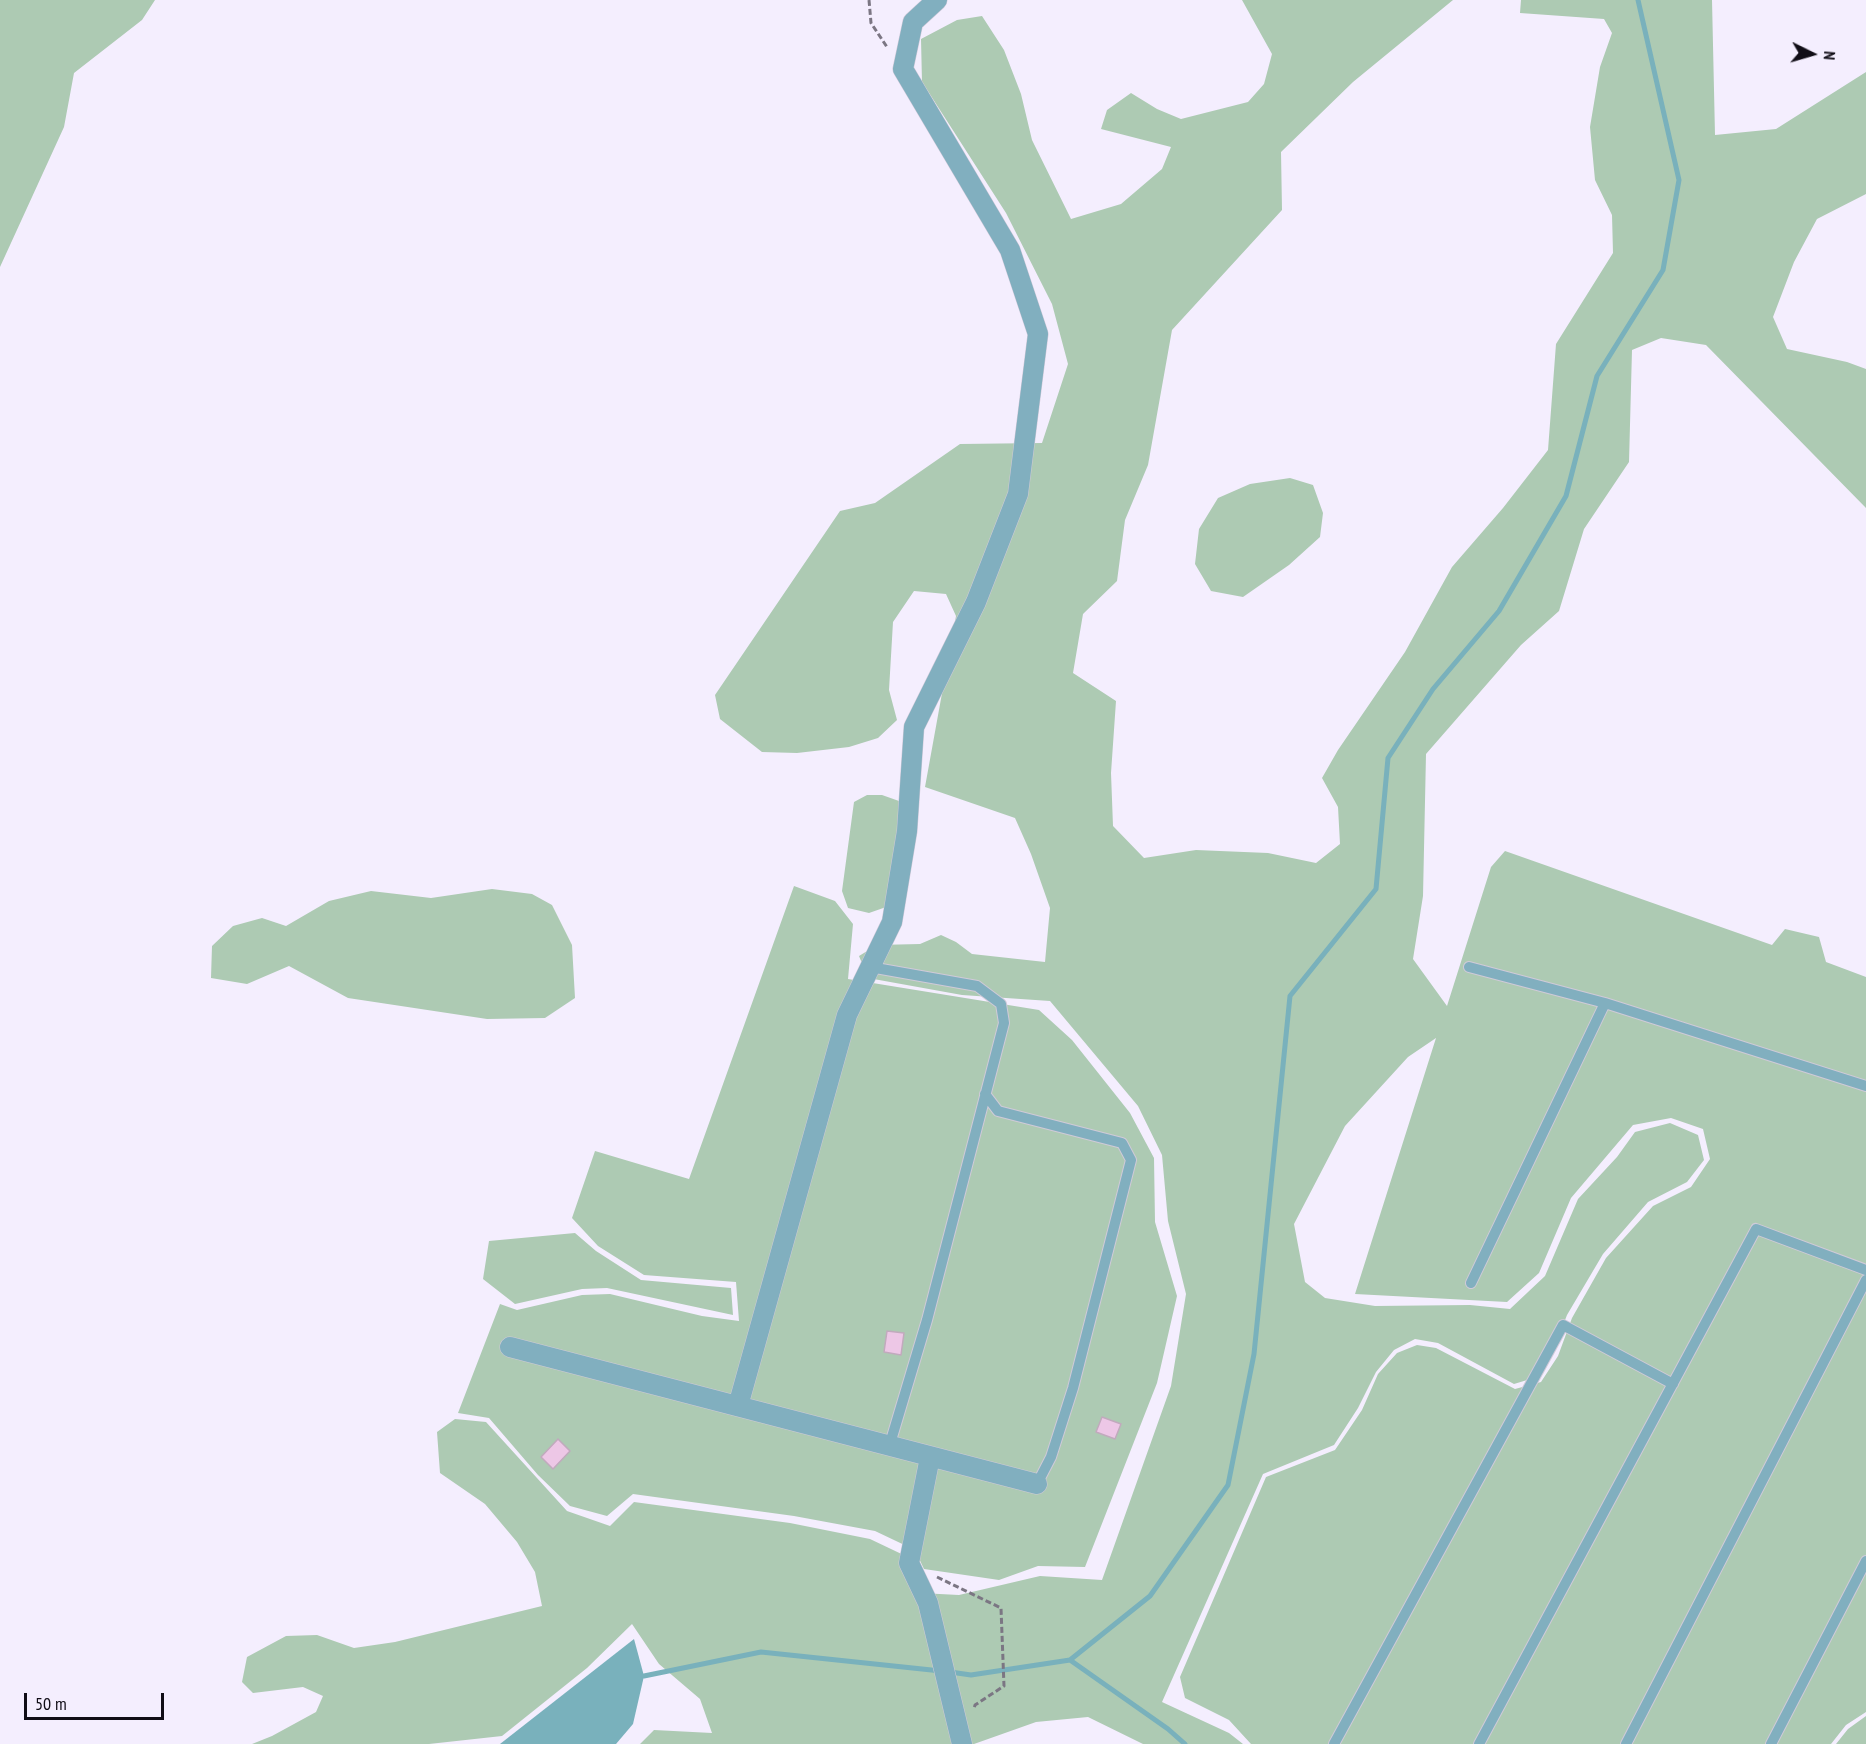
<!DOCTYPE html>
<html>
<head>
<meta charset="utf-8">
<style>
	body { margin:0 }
	#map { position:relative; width:1866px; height:1744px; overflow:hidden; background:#f4eefe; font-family:"PT Sans Narrow",sans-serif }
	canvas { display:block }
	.north { position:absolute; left:1782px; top:24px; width:60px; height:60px; -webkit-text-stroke:4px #f4eefe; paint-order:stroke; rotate:95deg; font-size:16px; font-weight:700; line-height:24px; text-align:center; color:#100d16 }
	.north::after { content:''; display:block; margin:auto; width:21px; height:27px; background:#100d16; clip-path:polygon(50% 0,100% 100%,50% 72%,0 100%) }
	.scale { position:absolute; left:24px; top:1693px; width:140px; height:27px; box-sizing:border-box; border:3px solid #100d16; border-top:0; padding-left:8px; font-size:18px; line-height:21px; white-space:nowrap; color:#100d16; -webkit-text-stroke:4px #f4eefe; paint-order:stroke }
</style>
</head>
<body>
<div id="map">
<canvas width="1866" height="1744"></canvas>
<div class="north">N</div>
<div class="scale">50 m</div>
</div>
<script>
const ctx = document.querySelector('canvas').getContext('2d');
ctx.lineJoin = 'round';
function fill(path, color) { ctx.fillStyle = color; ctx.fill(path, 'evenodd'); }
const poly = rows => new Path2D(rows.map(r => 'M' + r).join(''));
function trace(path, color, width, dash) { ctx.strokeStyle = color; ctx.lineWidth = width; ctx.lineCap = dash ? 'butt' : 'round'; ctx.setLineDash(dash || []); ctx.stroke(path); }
fill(poly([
	[0,0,155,0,142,20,74,73,64,127,0,267],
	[1242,0,1453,0,1353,82,1281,152,1282,210,1172,330,1148,465,1125,520,1117,581,1083,614,1073,673,1116,701,1111,773,1113,826,1144,858,1196,850,1268,853,1316,863,1340,844,1338,807,1322,778,1338,750,1405,652,1452,567,1503,508,1548,450,1556,344,1613,253,1612,215,1595,180,1590,127,1600,67,1612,33,1604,19,1520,13,1521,0,1712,0,1715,135,1776,129,1866,72,1866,194,1817,219,1794,262,1773,317,1787,349,1847,362,1866,369,1866,508,1706,345,1661,338,1632,350,1629,462,1584,529,1559,611,1521,645,1426,754,1423,896,1413,959,1447,1006,1491,867,1505,851,1772,945,1785,929,1819,937,1826,962,1866,977,1866,1712,1846,1725,1831,1744,1251,1744,1229,1720,1185,1698,1180,1677,1266,1477,1335,1450,1362,1410,1378,1374,1397,1353,1417,1345,1436,1348,1515,1389,1541,1382,1558,1356,1572,1318,1606,1258,1653,1206,1691,1187,1710,1159,1703,1129,1671,1118,1633,1125,1571,1198,1539,1273,1507,1302,1355,1294,1436,1038,1408,1057,1345,1126,1294,1224,1305,1282,1325,1298,1375,1306,1470,1305,1510,1309,1545,1276,1578,1199,1617,1157,1635,1132,1670,1123,1698,1135,1704,1160,1687,1182,1648,1202,1603,1254,1567,1315,1553,1351,1537,1377,1514,1384,1438,1343,1415,1339,1394,1350,1376,1372,1358,1408,1334,1445,1263,1474,1162,1702,1229,1733,1243,1744,1143,1744,1088,1717,1036,1722,974,1744,640,1744,654,1730,712,1733,700,1699,659,1664,632,1624,587,1668,502,1736,429,1744,252,1744,272,1736,316,1712,323,1696,303,1687,253,1693,242,1682,247,1657,286,1636,317,1635,354,1648,395,1642,542,1606,535,1572,517,1542,485,1504,440,1473,437,1432,455,1419,486,1422,567,1511,610,1526,634,1502,790,1523,870,1539,912,1559,920,1593,959,1595,1040,1576,1102,1580,1171,1386,1186,1294,1168,1221,1162,1155,1138,1106,1050,1001,962,995,868,978,859,956,877,945,920,944,941,935,956,942,972,954,1045,962,1050,908,1031,854,1015,818,925,787,956,616,946,594,914,591,893,622,889,690,897,720,878,738,849,747,797,753,762,752,720,719,715,695,840,511,875,503,960,444,1042,443,1068,364,1052,304,1006,213,922,82,921,39,957,20,982,16,1004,50,1021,94,1032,140,1071,219,1121,204,1162,169,1171,147,1101,129,1107,110,1131,93,1157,109,1181,119,1248,102,1264,84,1272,54],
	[1290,478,1313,485,1323,513,1320,537,1289,565,1243,597,1211,591,1195,564,1199,529,1218,498,1250,484],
	[867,795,882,795,899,801,903,816,889,906,869,913,848,908,842,891,854,802],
	[794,886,835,901,853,924,848,979,1039,1010,1072,1040,1130,1113,1154,1158,1155,1222,1177,1296,1157,1383,1085,1567,1038,1566,999,1580,924,1569,915,1550,875,1531,794,1516,633,1494,607,1516,570,1506,538,1475,489,1418,458,1413,500,1304,517,1310,582,1295,610,1294,702,1316,739,1321,736,1282,644,1275,598,1246,572,1218,595,1151,689,1179],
	[492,889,532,894,552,905,572,945,575,998,545,1018,487,1019,348,998,289,966,247,984,211,978,212,946,233,926,262,918,286,926,329,901,371,891,431,898],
	[575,1233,596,1251,641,1280,731,1288,733,1315,607,1288,582,1289,515,1304,483,1279,489,1241],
	[1866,1716,1866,1744,1836,1744,1848,1729]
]), '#adcab3');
fill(poly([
	[634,1639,644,1676,633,1724,616,1744,500,1744]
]), '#79b1bc');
trace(poly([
	[1070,1660,1168,1729,1185,1744],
	[950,1672,971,1675,1070,1660,1150,1596,1228,1485,1254,1354,1290,996,1376,889,1388,758,1433,689,1499,611,1566,496,1597,376,1663,270,1679,180,1638,0],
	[644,1676,761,1652,941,1671]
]), '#79b1bc', 5);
const building = poly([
	[887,1331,904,1333,901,1355,884,1352,887,1331],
	[1102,1417,1121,1424,1115,1439,1096,1432,1102,1417],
	[558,1439,570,1451,553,1469,541,1457,558,1439]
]);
fill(building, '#edc7e6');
trace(building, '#c1aabd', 1.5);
const service = poly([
	[870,967,977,986,1001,1004,1004,1023,927,1320,889,1447],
	[1469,967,1605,1003,1866,1086],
	[985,1094,998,1111,1122,1143,1131,1160,1073,1388,1051,1457,1037,1484],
	[1471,1283,1605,1003],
	[1334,1744,1563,1325,1673,1384],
	[1479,1744,1756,1229,1866,1270],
	[1626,1744,1866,1280],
	[1771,1744,1866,1561]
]);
const minor = poly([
	[510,1347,1037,1484],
	[738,1406,847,1015,892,922,907,831,914,727,976,602,1018,494,1038,334,1010,250,903,69,913,22,937,0],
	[930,1457,909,1563,928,1603,962,1744]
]);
trace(service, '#d0cad9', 12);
trace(minor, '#d0cad9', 21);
trace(poly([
	[869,0,871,23,887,47],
	[937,1577,1001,1608,1004,1686,975,1705,974,1709]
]), '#7b7683', 3, [6, 3]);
trace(service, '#81afbf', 10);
trace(minor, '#81afbf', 20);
</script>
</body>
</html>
